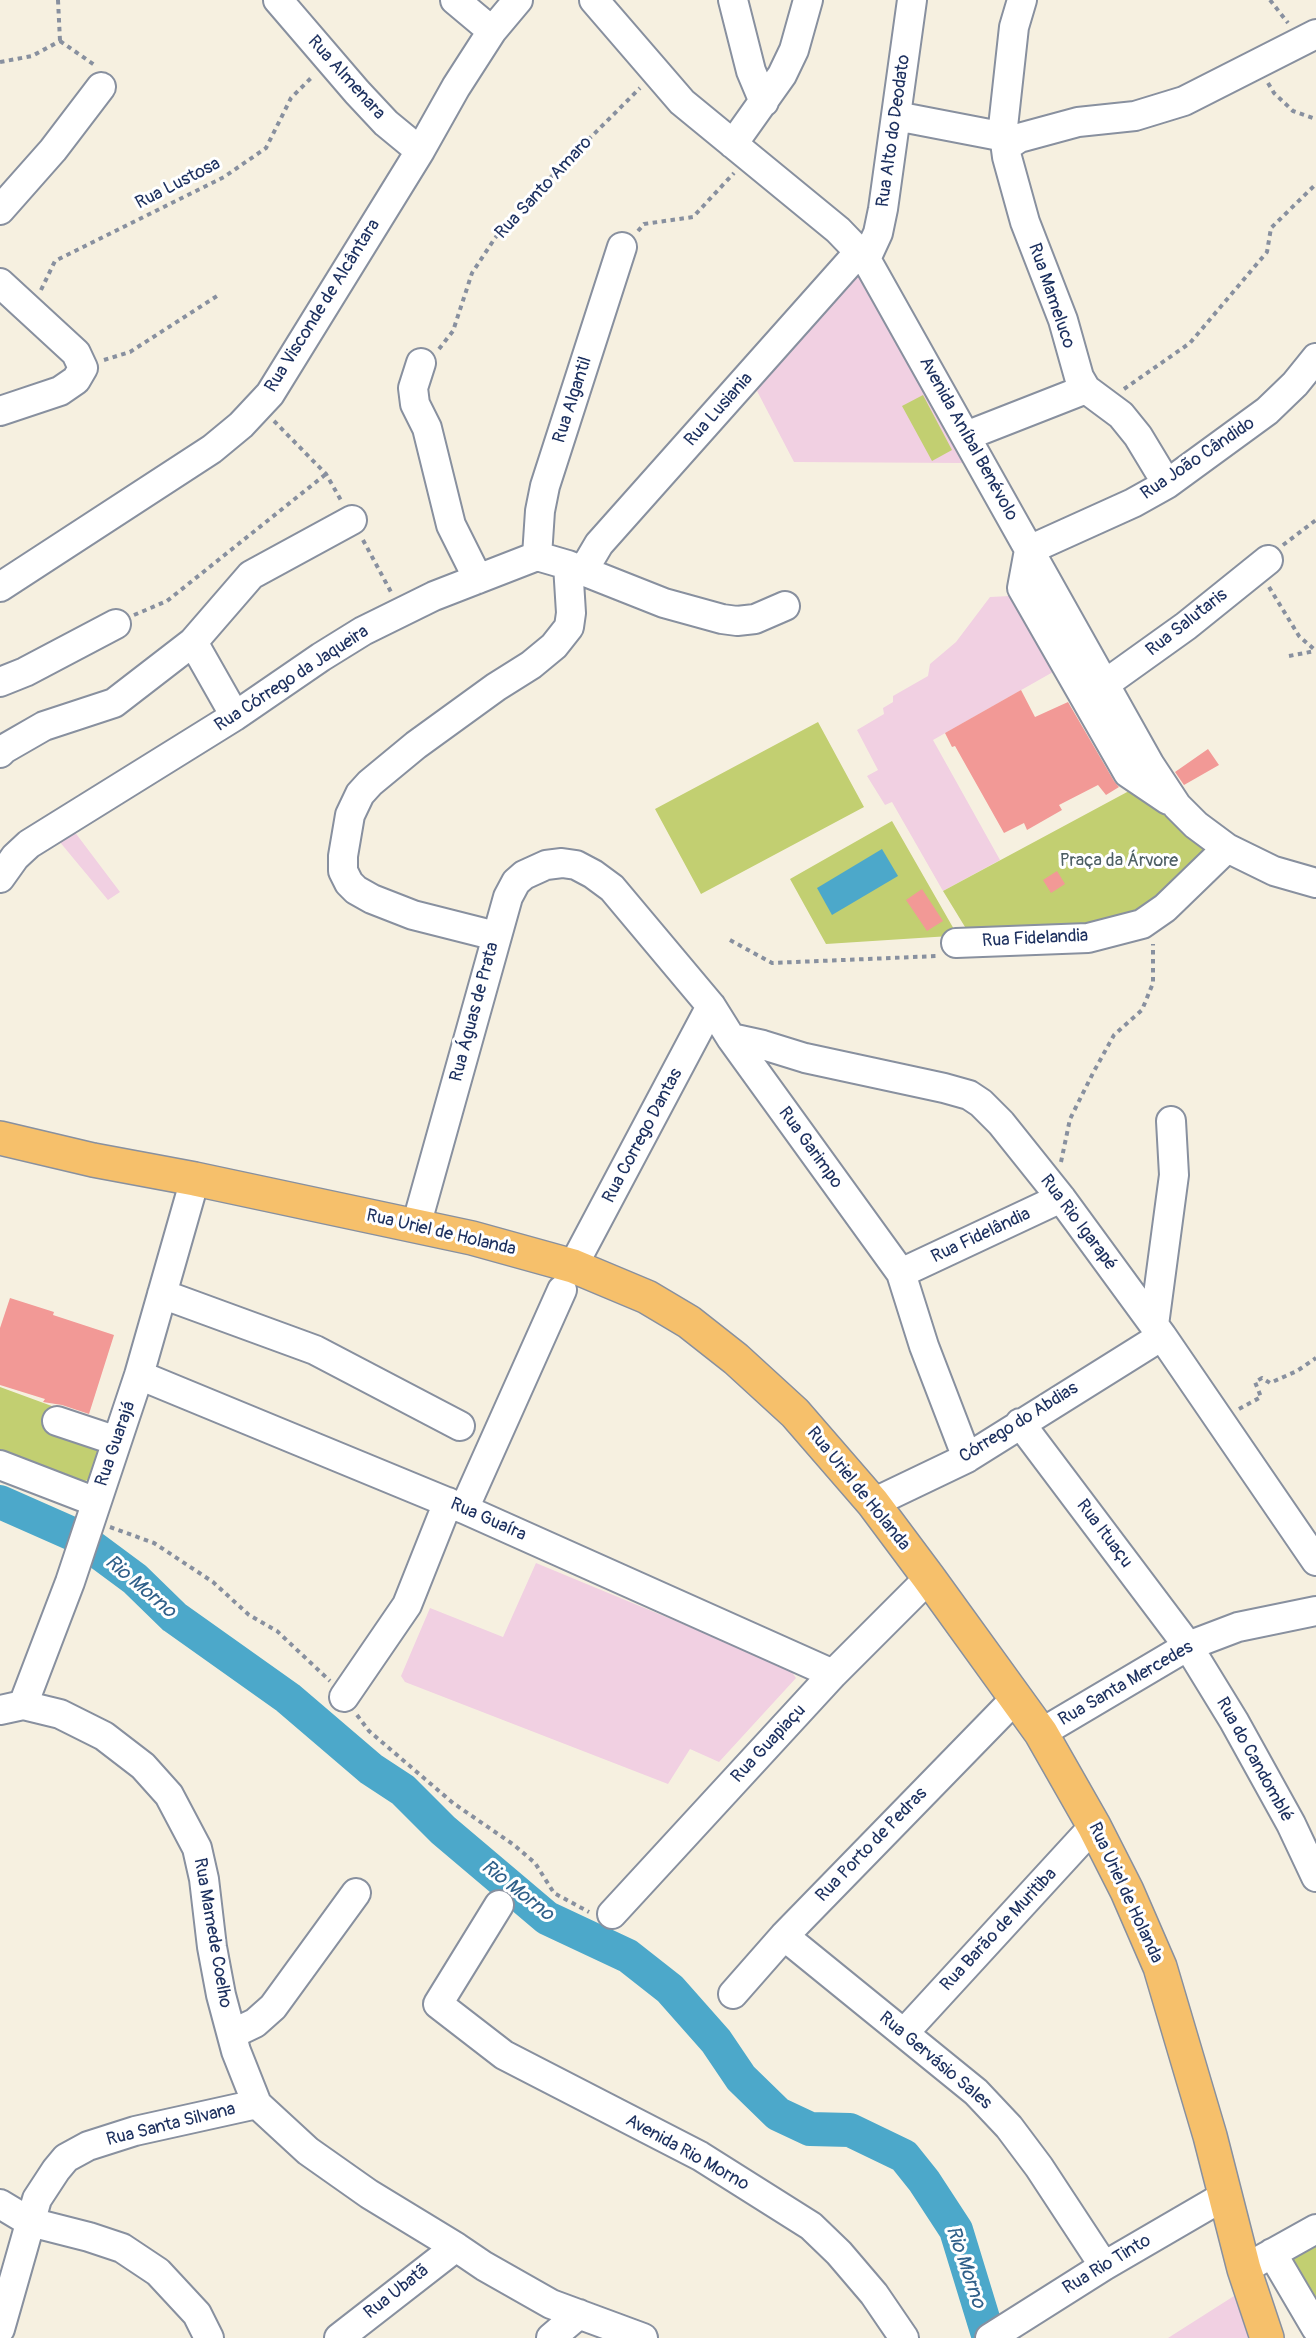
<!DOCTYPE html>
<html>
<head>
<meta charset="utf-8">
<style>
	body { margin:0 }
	canvas { display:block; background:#f6f0e0 }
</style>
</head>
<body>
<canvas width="1316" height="2338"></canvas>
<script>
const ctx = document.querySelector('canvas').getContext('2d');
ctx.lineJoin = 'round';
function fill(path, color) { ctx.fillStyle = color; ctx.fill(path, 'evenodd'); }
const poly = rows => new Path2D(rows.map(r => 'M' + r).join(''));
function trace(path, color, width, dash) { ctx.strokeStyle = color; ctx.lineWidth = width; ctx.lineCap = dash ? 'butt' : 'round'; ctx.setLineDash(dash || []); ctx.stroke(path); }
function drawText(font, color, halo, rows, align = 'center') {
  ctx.font = font + ' Pangolin,sans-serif'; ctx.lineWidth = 6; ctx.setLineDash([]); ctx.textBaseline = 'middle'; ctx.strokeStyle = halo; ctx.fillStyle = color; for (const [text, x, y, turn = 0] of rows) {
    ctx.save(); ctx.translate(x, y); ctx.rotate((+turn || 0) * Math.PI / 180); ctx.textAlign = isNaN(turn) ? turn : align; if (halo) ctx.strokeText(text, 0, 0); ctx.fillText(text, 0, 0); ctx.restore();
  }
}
fill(poly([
	[859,268,964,463,794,462,757,391],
	[1010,596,1053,672,933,740,1000,860,943,891,892,802,885,805,867,776,878,770,857,730,884,714,883,708,893,702,893,696,928,676,930,664,956,642,990,597],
	[74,831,120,892,108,900,59,841],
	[536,1563,789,1668,796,1678,719,1762,690,1749,668,1784,405,1682,401,1676,430,1608,503,1637],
	[1234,2296,1250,2338,1168,2338]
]), '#f1d0e2');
fill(poly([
	[923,395,952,450,932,461,902,406],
	[818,722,864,807,701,894,655,809],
	[1129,791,1217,850,1188,883,1106,930,973,940,943,891],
	[892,821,955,931,950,936,826,944,790,879],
	[0,1387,109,1427,93,1475,88,1480,79,1483,0,1449],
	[1316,2242,1316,2309,1287,2260]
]), '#c2cf71');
fill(poly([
	[882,849,898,876,832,915,817,888]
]), '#4ca8ca');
trace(poly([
	[0,1502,77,1536,135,1579,174,1617,288,1698,371,1769,403,1790,443,1830,547,1918,628,1956,670,1989,716,2041,741,2078,778,2114,810,2129,850,2130,904,2156,924,2181,956,2230,989,2338]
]), '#4ca8ca', 34);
fill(poly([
	[1021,690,1035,717,1068,702,1114,781,1119,787,1106,795,1098,785,1059,805,1062,810,1027,830,1024,823,1004,833,955,746,952,747,945,733],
	[1208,749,1219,765,1184,785,1175,772],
	[1057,871,1065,884,1051,893,1043,880],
	[922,889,943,921,927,931,906,900],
	[10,1298,54,1312,53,1315,114,1335,89,1414,62,1405,43,1402,45,1399,0,1385,0,1328]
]), '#f29996');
const minor = poly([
	[278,0,357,92,386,123,420,151],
	[455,0,492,31],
	[594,0,682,102,838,230,866,259,1150,765,1177,806,1196,825,1227,848,1274,871,1316,883],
	[733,0,751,71,764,102],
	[1022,0,1014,27,1003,127,1007,157,1025,222,1063,320,1079,377,1086,389,1121,415,1138,436,1167,484],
	[896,116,1005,137],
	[733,144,782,75,794,50,808,0],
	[1007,146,1019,138,1078,122,1135,116,1184,101,1316,34],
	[0,210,53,150,101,87],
	[866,259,878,233,883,209,912,0],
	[0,283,76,353,83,368,76,380,60,391,0,411],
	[421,363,413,388,415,404,427,428,451,525,478,579],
	[966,436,1086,389],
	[537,556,540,511,545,486,622,247],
	[583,571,599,544,859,252],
	[0,587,212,449,241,425,270,394,420,151,456,87,492,31,518,0],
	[193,642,235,716],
	[0,682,25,672,116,624],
	[1105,684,1186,626,1268,560],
	[0,753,4,749,44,726,114,703,193,642,251,575,352,520],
	[1168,800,1128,773,1022,588,1029,550,1133,503,1167,484,1267,411,1295,384,1316,358],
	[0,878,15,857,29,844,235,716,321,657,363,631,434,596,537,556,568,565,664,603,722,619,737,621,755,619,785,606],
	[496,936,413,915,372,899,356,890,349,883,343,871,343,856,350,815,360,794,370,783,416,745,496,687,531,665,554,646,569,627,571,613,568,565],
	[956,943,1088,938,1142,924,1165,908,1227,848],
	[731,1038,763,1045,805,1058,944,1088,969,1095,981,1103,1001,1123,1061,1198,1162,1336,1316,1561],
	[416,1226,508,897,516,882,524,875,546,865,562,863,576,865,593,874,612,888,711,1006,731,1038,901,1273,924,1346,967,1458],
	[573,1266,711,1006],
	[901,1273,1061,1198],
	[162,1294,315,1350,460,1426],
	[1154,1325,1174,1175,1171,1121],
	[139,1375,464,1509,833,1674],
	[57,1421,117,1441],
	[1020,1423,1188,1646,1234,1721,1291,1824,1316,1877],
	[0,1465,96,1502],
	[873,1503,967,1458,1162,1336],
	[464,1509,562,1290],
	[344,1697,407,1605,448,1502],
	[23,1705,70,1582,139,1375,195,1179],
	[0,1710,23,1705,60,1714,104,1736,143,1766,169,1795,197,1848,204,1879,212,1947,221,1995,236,2051,257,2104,308,2151,369,2194,456,2247,484,2266,551,2304,643,2338],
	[1041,1733,1188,1646,1238,1627,1316,1611],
	[499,1905,438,2004,504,2055,700,2156,811,2226,839,2253,874,2294,904,2338],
	[612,1914,833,1674,929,1578],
	[784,1936,976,2092,1009,2127,1039,2167,1104,2266],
	[733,1994,784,1936,1015,1699],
	[904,2033,1094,1826],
	[232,2034,255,2023,273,2007,356,1893],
	[0,2204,30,2222,89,2237,122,2248,158,2272,197,2314,209,2338],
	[1272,2253,1316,2328],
	[1255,2263,1316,2229],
	[0,2329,37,2199,56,2170,66,2158,88,2146,135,2131,257,2104],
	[339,2338,456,2247],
	[551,2338,579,2314],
	[990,2338,1104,2266,1226,2195]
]);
const major = poly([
	[0,1138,93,1160,195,1179,472,1238,573,1266,647,1297,689,1322,736,1359,795,1413,873,1503,929,1578,1041,1733,1094,1826,1127,1891,1160,1967,1210,2136,1244,2269,1267,2338]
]);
trace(minor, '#88909f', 32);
trace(major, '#88909f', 36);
trace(poly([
	[58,0,60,41],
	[1270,0,1288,23],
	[60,41,96,66],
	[0,62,32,56,60,41],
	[1268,83,1274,93,1293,111,1316,119],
	[638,231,644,224,693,217,734,173],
	[41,290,55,261,224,177,266,148,291,98,313,76],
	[439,349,453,331,472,273,495,238,526,202,640,88],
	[104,360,130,352,217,296],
	[1124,389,1190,343,1267,252,1271,228,1316,184],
	[274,421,326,474,342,502],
	[363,540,391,592],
	[1283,545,1316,520],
	[1269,587,1299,636,1316,651],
	[134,615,167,601,326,474],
	[1289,656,1315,651],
	[730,940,772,963,938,956],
	[1061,1162,1070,1119,1093,1073,1114,1035,1142,1010,1153,983,1153,944],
	[1239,1409,1261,1397,1255,1382,1262,1378,1270,1383,1297,1371,1316,1358],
	[110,1527,154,1543,213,1582,249,1615,277,1631,330,1681],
	[357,1715,369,1731,453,1803,514,1845,535,1863,554,1893,589,1912]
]), '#88909f', 4, [4.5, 4.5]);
trace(minor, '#fff', 28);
trace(major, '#f6c06b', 33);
drawText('18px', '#1b2f5e', '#fff', [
	["Rua Almenara",346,78,48],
	["Rua Alto do Deodato",894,131,-82],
	["Rua Lustosa",178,184,-27],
	["Rua Santo Amaro",544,188,-47],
	["Rua Mameluco",1051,296,71],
	["Rua Visconde de Alcântara",323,306,-58],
	["Rua Algantil",573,400,-72],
	["Rua Lusiania",719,410,-48],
	["Avenida Aníbal Benévolo",968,439,61],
	["Rua João Cândido",1198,459,-34],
	["Rua Salutaris",1187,623,-38],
	["Rua Córrego da Jaqueira",292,679,-33],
	["Rua Fidelandia",1035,939,-3],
	["Rua Águas de Prata",475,1012,-75],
	["Rua Corrego Dantas",643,1136,-62],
	["Rua Garimpo",810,1148,54],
	["Rua Rio Igarapé",1078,1223,53],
	["Rua Uriel de Holanda",441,1233,13],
	["Rua Fidelândia",981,1236,-25],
	["Córrego do Abdias",1019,1423,-32],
	["Rua Guarajá",116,1444,-71],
	["Rua Uriel de Holanda",858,1489,51],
	["Rua Guaíra",488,1520,24],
	["Rua Ituaçu",1104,1534,53],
	["Rua Santa Mercedes",1126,1684,-30],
	["Rua Guapiaçu",769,1744,-47],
	["Rua do Candomblé",1254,1760,61],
	["Rua Porto de Pedras",872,1845,-46],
	["Rua Uriel de Holanda",1125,1893,65],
	["Rua Barão de Muritiba",999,1930,-47],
	["Rua Mamede Coelho",212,1933,80],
	["Rua Gervásio Sales",935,2061,40],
	["Rua Santa Silvana",171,2125,-14],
	["Avenida Rio Morno",687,2153,29],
	["Rua Rio Tinto",1107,2265,-31],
	["Rua Ubatã",397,2292,-38]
]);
drawText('18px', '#4d5f64', '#fff', [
	["Praça da Árvore",1119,861]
]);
drawText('italic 20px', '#2f5f89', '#fff', [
	["Rio Morno",140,1587,40],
	["Rio Morno",517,1891,38],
	["Rio Morno",965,2267,71]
]);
</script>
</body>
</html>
